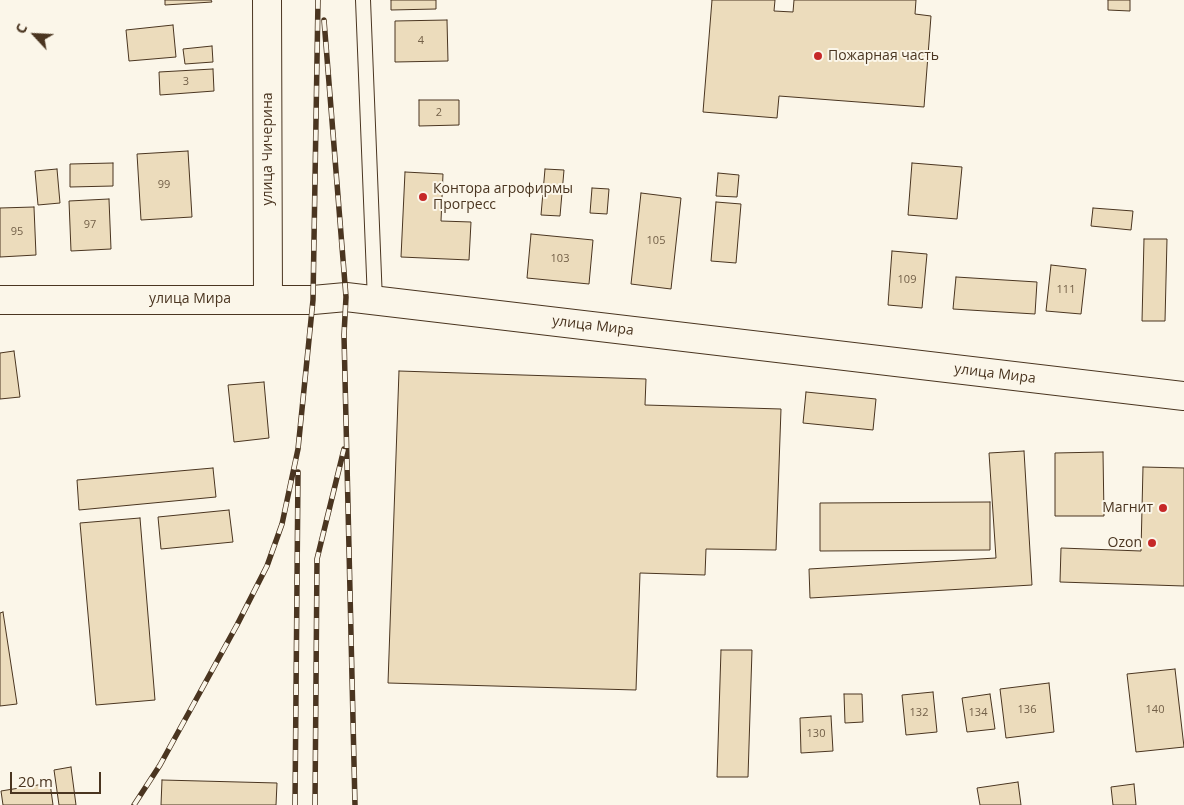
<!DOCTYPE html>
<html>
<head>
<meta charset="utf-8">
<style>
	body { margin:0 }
	#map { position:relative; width:1184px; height:805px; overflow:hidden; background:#fbf6e9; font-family:"Open Sans",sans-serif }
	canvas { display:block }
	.north { position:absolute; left:10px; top:10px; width:50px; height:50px; -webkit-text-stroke:4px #fbf6e9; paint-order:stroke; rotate:295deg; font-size:14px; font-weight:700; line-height:20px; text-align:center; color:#4a3520 }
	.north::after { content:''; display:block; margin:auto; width:18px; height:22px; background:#4a3520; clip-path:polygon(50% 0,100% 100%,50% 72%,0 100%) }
	.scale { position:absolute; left:10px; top:772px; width:91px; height:22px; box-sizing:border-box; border:2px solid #4a3520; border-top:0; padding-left:6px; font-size:15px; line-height:18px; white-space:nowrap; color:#4a3520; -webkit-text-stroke:4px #fbf6e9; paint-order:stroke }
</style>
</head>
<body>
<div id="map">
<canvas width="1184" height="805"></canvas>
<div class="north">С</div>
<div class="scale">20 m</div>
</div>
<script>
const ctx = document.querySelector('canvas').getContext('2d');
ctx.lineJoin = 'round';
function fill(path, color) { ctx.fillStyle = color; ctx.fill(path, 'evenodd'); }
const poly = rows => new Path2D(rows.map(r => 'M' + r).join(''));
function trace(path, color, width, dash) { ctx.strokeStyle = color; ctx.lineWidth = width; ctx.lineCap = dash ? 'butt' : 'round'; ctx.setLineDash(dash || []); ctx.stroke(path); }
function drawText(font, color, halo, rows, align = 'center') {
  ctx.font = font + ' "Open Sans",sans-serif'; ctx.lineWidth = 4; ctx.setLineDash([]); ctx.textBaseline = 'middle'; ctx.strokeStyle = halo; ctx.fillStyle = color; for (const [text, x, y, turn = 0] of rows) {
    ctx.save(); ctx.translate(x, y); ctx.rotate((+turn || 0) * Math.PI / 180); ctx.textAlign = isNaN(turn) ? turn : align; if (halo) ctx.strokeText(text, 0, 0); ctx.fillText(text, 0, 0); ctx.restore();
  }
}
const building = poly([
	[165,0,211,0,212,2,165,5,165,0],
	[391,0,436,0,436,9,391,10,391,0],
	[712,0,775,0,774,11,793,12,794,0,916,0,915,14,931,16,924,107,779,96,777,118,703,112,712,0],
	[1108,0,1130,0,1130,11,1108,10,1108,0],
	[447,20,448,61,395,62,395,21,447,20],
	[173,25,176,57,129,61,126,30,173,25],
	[212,46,213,62,185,64,183,49,212,46],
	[213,69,214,91,160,95,159,72,213,69],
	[419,100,459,100,459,125,419,126,419,100],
	[188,151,192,217,141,220,137,154,188,151],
	[113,163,113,186,70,187,70,164,113,163],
	[912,163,962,167,957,219,908,215,912,163],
	[57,169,60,203,38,205,35,171,57,169],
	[545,169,564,170,560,216,541,215,545,169],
	[405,172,443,174,441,221,471,222,469,260,401,257,405,172],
	[718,173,739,175,737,197,716,196,718,173],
	[592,188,609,189,607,214,590,213,592,188],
	[641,193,681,198,671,289,631,284,641,193],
	[109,199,111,249,71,251,69,201,109,199],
	[716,202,741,204,736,263,711,261,716,202],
	[34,207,36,255,0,257,0,208,34,207],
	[1093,208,1133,211,1131,230,1091,226,1093,208],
	[531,234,593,240,589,284,527,278,531,234],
	[1144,239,1167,239,1165,321,1142,321,1144,239],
	[892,251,927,254,922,308,888,305,892,251],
	[1051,265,1086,269,1081,314,1046,311,1051,265],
	[956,277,1037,282,1035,314,953,309,956,277],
	[14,351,20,397,0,399,0,353,14,351],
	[399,371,646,379,645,405,781,409,776,550,706,549,705,575,640,573,636,690,388,683,399,371],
	[264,382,269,438,234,442,228,385,264,382],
	[806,392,876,399,873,430,803,423,806,392],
	[1024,451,1032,585,810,598,809,569,996,558,989,453,1024,451],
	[1103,452,1104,516,1055,516,1055,453,1103,452],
	[1143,467,1184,468,1184,586,1060,582,1061,548,1141,551,1143,467],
	[213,468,216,497,79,510,77,480,213,468],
	[990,502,990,550,820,551,820,503,990,502],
	[229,510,233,542,161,549,158,517,229,510],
	[140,518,155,700,96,705,80,523,140,518],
	[3,612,17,704,0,706,0,613,3,612],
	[721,650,752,650,748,777,717,777,721,650],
	[1175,669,1184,747,1136,752,1127,674,1175,669],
	[1049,683,1054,732,1006,738,1000,689,1049,683],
	[933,692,937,732,906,735,902,695,933,692],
	[844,694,862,694,863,722,845,723,844,694],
	[990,694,995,729,967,732,962,698,990,694],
	[831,716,833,751,801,753,800,718,831,716],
	[71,767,76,805,59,805,54,770,71,767],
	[162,780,277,783,276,805,161,805,162,780],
	[1018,782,1021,805,980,805,977,788,1018,782],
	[50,783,53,805,3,805,1,791,50,783],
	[1134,784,1136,805,1113,805,1111,787,1134,784]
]);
fill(building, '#ecdcbc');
trace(building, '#4a3520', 1);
const lane = poly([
	[363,0,375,301]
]);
const street = poly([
	[267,0,268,299]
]);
const secondary = poly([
	[0,300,313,300,346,297,1184,396]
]);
trace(lane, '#4a3520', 16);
trace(street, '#4a3520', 30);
trace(secondary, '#4a3520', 30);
trace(lane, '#fbf6e9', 14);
trace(street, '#fbf6e9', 28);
trace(secondary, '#fbf6e9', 28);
const rail = poly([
	[324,20,346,297,344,335,355,805],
	[134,805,160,765,237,625,267,566,282,524,298,449,313,300,318,0],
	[295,805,298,472],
	[315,805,317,559,344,449]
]);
trace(rail, '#4a3520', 5.5);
trace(rail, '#fbf6e9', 4, [11]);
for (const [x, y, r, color] of [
	[818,56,5,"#c62828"],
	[423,197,5,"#c62828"],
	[1163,508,5,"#c62828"],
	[1152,543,5,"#c62828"]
]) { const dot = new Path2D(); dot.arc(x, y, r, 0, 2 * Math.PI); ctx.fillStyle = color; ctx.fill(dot); trace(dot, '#fbf6e9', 2); }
drawText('11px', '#725f47', null, [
	["4",421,41],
	["3",186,82],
	["2",439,113],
	["99",164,185],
	["97",90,225],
	["95",17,232],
	["105",656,241],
	["103",560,259],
	["109",907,280],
	["111",1066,290],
	["136",1027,710],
	["140",1155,710],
	["132",919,713],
	["134",978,713],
	["130",816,734]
]);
drawText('14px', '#4a3520', '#fbf6e9', [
	["Пожарная часть",828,56],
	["Контора агрофирмы",433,189],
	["Прогресс",433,205],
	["Магнит",1153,508,"right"],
	["Ozon",1142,543,"right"]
], 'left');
drawText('14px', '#4a3520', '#fbf6e9', [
	["улица Чичерина",268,149,-90],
	["улица Мира",190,299],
	["улица Мира",593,326,7],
	["улица Мира",995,374,7]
]);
</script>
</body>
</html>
